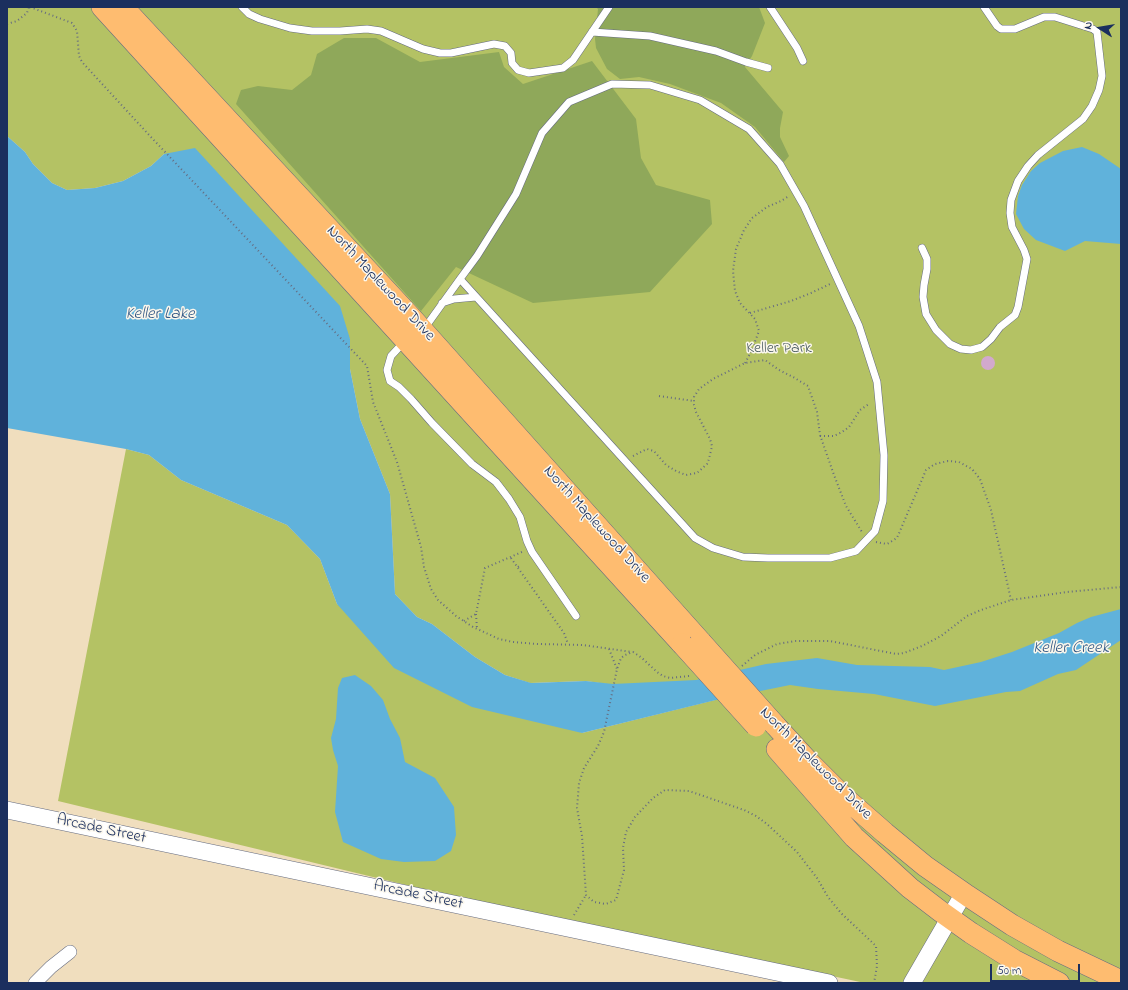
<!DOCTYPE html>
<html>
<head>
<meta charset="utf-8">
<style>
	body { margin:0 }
	#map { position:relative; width:1128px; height:990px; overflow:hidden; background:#f0debe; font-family:"Indie Flower",sans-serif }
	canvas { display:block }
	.frame { position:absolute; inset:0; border:8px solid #1b2f5e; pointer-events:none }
	.north { position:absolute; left:1080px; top:8px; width:40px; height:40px; -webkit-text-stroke:3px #fbf7ec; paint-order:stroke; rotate:282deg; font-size:11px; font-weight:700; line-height:16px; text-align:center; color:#1b2f5e }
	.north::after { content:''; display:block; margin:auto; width:14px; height:18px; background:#1b2f5e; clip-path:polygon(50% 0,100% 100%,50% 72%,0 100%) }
	.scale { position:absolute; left:990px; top:964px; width:90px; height:18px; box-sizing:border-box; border:2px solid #1b2f5e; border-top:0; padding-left:5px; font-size:12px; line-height:14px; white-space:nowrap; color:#1b2f5e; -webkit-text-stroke:3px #fbf7ec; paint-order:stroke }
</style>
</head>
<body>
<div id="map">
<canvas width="1128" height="990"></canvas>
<div class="frame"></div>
<div class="north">N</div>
<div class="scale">50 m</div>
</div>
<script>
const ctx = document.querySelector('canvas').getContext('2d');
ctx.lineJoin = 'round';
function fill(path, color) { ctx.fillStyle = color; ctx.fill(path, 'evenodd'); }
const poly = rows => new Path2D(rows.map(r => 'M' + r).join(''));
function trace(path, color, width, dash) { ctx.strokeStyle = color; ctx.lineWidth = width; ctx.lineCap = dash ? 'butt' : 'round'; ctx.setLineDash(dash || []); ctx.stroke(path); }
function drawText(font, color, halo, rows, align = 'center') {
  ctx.font = font + ' "Indie Flower",sans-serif'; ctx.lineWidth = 3; ctx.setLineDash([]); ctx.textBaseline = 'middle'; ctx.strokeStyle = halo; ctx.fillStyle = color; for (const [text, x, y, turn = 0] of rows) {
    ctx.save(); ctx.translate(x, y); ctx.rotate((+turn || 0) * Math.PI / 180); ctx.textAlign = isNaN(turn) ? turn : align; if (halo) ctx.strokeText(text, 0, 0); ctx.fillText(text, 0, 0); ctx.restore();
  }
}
fill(poly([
	[7,7,1121,7,1121,983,865,983,431,891,58,801,126,449,149,455,181,480,287,525,320,559,337,604,582,733,715,700,586,681,530,683,505,675,475,657,432,624,417,617,395,594,390,494,360,419,350,369,350,339,164,154,151,166,123,181,95,188,67,190,52,183,33,164,25,152,7,136]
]), '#b4c264');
fill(poly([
	[596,7,759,7,765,23,752,56,745,67,783,112,780,128,780,137,789,156,784,162,755,127,721,103,670,84,639,77,620,79,607,69,596,48,595,39,598,9],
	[344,38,376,38,420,62,499,52,504,67,523,84,592,61,636,119,641,158,656,185,710,200,712,224,650,292,533,303,456,267,421,311,236,104,241,90,258,86,292,90,311,75,317,54]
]), '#8fa85a');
fill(poly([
	[7,136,25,152,33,164,52,183,67,190,95,188,123,181,151,166,164,154,195,148,340,306,350,339,350,369,360,419,390,494,395,594,417,617,432,624,475,657,505,675,531,683,586,681,613,684,696,680,766,664,817,658,857,665,930,667,944,670,981,662,1012,652,1059,633,1077,623,1091,617,1121,609,1121,640,1076,670,1058,674,1020,691,1006,692,935,706,874,694,818,689,790,685,716,700,582,733,472,707,394,668,337,604,320,559,287,525,181,480,149,455,126,449,7,428],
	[1082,147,1099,154,1121,169,1121,244,1085,241,1065,251,1036,240,1024,229,1016,214,1018,196,1022,185,1031,171,1040,163,1063,151],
	[355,675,371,686,383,700,390,719,400,738,405,762,435,778,454,807,456,835,451,851,435,861,404,862,381,859,343,842,335,812,338,766,333,750,331,738,336,719,338,688,342,678]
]), '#60b2db');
fill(poly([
	'981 363a7 7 0 1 1 14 0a7 7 0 1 1-14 0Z'
]), '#d2a9cd');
const service = poly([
	[242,7,249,14,260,19,290,28,312,31,340,31,367,29,381,31,423,49,440,53,451,53,494,44,505,46,511,53,512,63,518,70,529,73,563,68,573,60,609,7],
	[770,7,797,48,803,61],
	[592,32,650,36,716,51,746,62,768,68],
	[922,248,927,259,927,269,924,285,923,297,926,314,936,330,950,344,961,349,971,350,982,347,991,339,1000,327,1015,315,1018,307,1027,259,1024,250,1012,227,1010,213,1011,200,1018,181,1028,166,1038,155,1083,119,1092,106,1099,90,1102,76,1097,32,1093,29,1055,17,1044,17,1015,29,1001,29,997,26,984,7],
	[442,303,454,299,476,297],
	[424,329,460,279,477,256,516,194,542,133,569,102,612,84,650,85,700,100,749,129,780,164,804,206,859,326,877,382,884,455,883,501,875,531,856,551,830,558,768,558,743,557,713,548,695,538,460,279],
	[404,342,391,356,387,370,390,381,399,387,411,399,432,423,472,464,496,482,509,499,520,517,527,541,532,552,576,616]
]);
const minor = poly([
	[35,983,51,967,70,952]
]);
const tertiary = poly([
	[7,810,829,983],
	[912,983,964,893]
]);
const primary = poly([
	[102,7,682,644],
	[123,7,410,316,701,642],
	[775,725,808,761,845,798,885,833,925,866,968,896,1012,925,1058,951,1121,981],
	[777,749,854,837,910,888,940,911,971,933,1014,960,1059,983]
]);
trace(service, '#666c80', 8);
trace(minor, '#666c80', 14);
trace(tertiary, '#666c80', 18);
trace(primary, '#666c80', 22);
trace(poly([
	[30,7,72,23,77,31,79,56,82,62,150,136,367,366,373,402,397,462,421,547,424,567,431,589,438,600,456,616,473,627,499,639,513,642,537,644,583,645,632,652],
	[7,24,17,21,27,13,29,7],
	[750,313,791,301,811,293,830,284],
	[745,363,751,352,759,331,755,319,740,303,735,291,733,271,736,249,744,230,752,218,767,207,781,201,789,196],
	[659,396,694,401],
	[820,436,834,436,842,432,849,427,860,410,869,404],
	[633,456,647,449,654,451,666,465,676,471,686,475,697,473,707,464,709,459,712,446,710,439,696,412,694,405,694,397,699,389,713,379,745,363,765,360,779,370,793,377,808,386,817,412,820,435,834,475,846,506,862,532],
	[876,542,887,544,897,538,926,470,935,464,948,461,959,462,972,469,980,479,991,510,1011,600],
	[511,558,564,633,568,644],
	[518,567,521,565],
	[476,614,477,629],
	[464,621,476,614,485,568,522,552],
	[609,649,617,669],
	[742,666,755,655,777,644,796,641,830,641,896,654,904,653,922,646,941,636,967,616,981,610,1011,600,1067,592,1121,587],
	[689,676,670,678,663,676,657,672,642,658,633,652,625,655,621,658,617,669,604,732,598,746,584,768,579,783,577,808,582,836,586,895,594,902,606,904,616,900,624,870,623,848,626,832,635,817,653,798,665,790,689,791,744,810,756,816,767,824,797,852,817,878,828,897,841,913,876,946,877,966,874,983],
	[574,915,586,895]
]), '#666c80', 2, [1, 3]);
trace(service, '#fff', 7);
trace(minor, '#fff', 13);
trace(tertiary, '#fff', 17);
trace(primary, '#febc70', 21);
const primaryBridge = poly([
	[701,642,775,725],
	[682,644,756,726]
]);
trace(primaryBridge, '#666c80', 22, []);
trace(primaryBridge, '#febc70', 21);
drawText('16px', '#1b2f5e', '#fbf7ec', [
	["North Maplewood Drive",380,284,47],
	["North Maplewood Drive",596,525,48],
	["North Maplewood Drive",815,764,45],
	["Arcade Street",101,830,12],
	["Arcade Street",418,896,12]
]);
drawText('16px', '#495b60', '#fbf7ec', [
	["Keller Park",779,349]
]);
drawText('italic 17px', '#305684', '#fbf7ec', [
	["Keller Lake",160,315],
	["Keller Creek",1071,649]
]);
</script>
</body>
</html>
